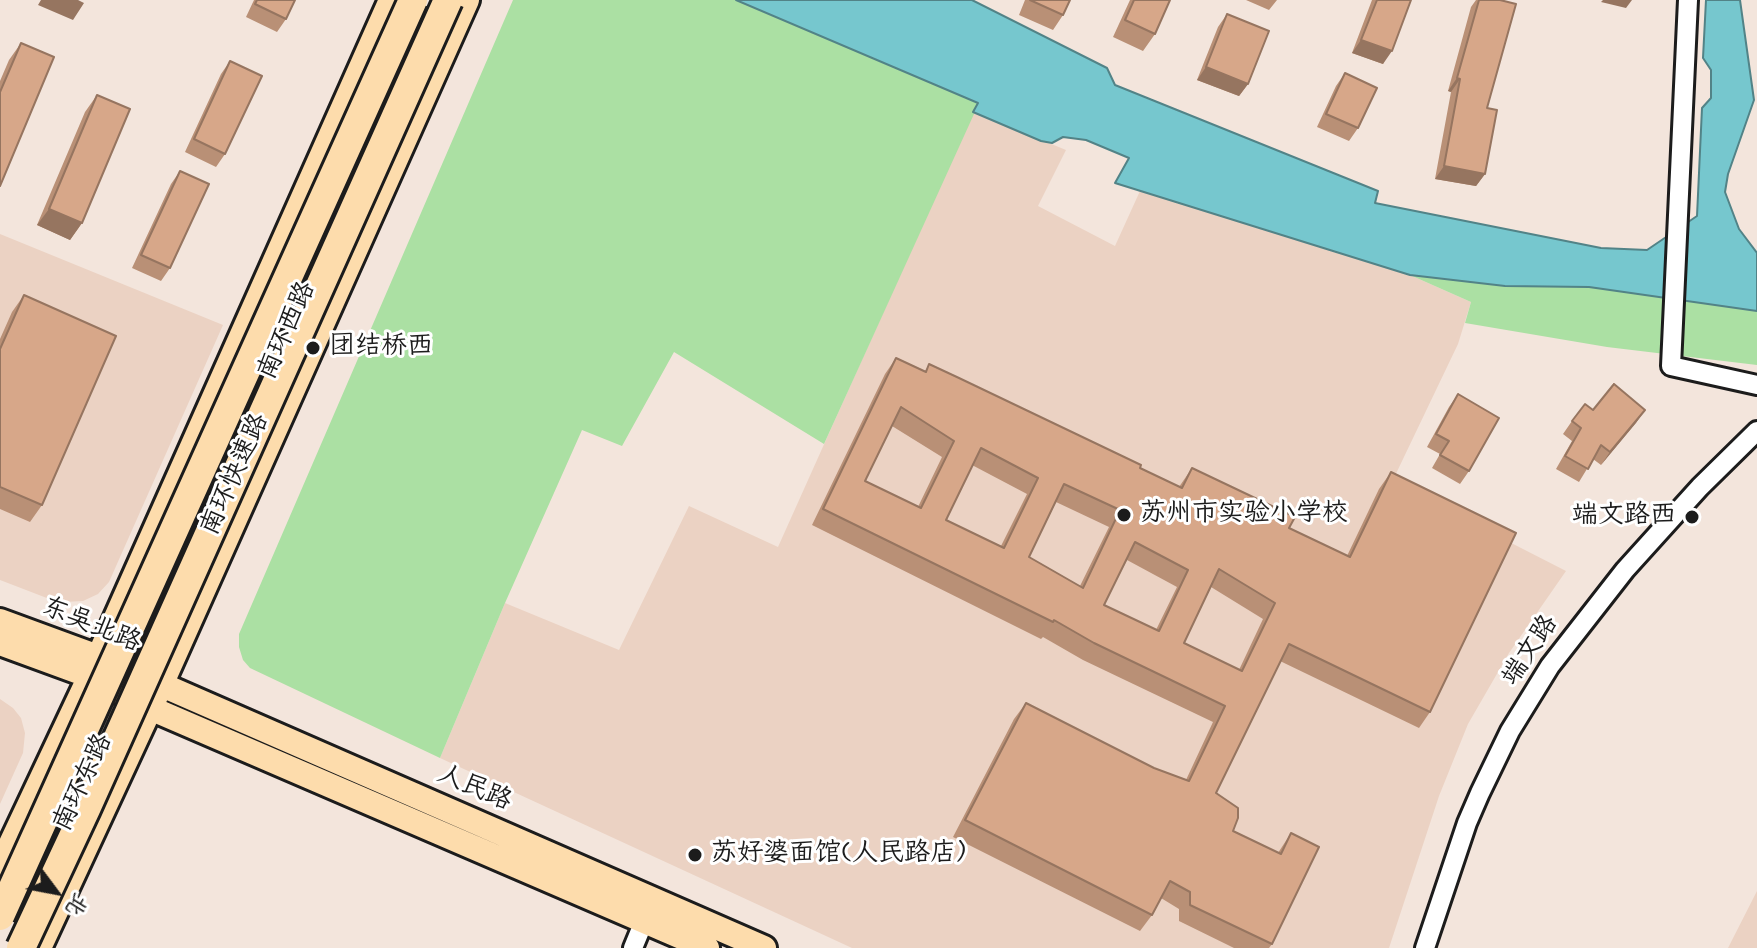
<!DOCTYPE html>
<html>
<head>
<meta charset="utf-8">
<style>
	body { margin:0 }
	#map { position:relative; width:1757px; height:948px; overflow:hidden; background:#f3e5dc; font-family:Mynerve,"LXGW WenKai TC",sans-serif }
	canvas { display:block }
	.north { position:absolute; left:16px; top:852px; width:80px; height:80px; -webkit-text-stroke:6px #fff; paint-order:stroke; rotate:122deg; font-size:22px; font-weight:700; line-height:32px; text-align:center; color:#1c1c1c }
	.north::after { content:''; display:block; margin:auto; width:28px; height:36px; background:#1c1c1c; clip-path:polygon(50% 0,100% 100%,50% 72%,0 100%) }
</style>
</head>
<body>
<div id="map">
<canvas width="1757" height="948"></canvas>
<div class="north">北</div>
</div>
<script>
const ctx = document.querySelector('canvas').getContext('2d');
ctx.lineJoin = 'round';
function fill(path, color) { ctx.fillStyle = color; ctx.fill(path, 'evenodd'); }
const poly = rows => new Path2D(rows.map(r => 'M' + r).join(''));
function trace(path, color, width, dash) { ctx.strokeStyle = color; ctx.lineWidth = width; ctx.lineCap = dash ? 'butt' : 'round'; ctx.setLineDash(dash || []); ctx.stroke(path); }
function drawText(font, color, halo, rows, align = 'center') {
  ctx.font = font + ' Mynerve,"LXGW WenKai TC",sans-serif'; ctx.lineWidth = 6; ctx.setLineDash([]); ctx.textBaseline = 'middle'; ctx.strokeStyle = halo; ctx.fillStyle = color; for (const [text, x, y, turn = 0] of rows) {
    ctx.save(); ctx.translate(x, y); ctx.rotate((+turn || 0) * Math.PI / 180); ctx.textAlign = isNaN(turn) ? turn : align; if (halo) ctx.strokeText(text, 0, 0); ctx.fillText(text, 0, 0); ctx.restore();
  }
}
fill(poly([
	[973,112,1066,150,1038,206,1115,246,1140,191,1410,275,1471,302,1458,344,1392,482,1566,571,1509,653,1468,724,1439,796,1389,948,852,948,440,758,505,603,619,650,689,506,778,547],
	[0,234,223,325,109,582,98,594,83,601,64,602,52,600,0,580],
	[0,699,13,708,21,718,25,733,23,753,0,804],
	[1757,891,1757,948,1728,948]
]), '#ebd2c3');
fill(poly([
	[513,0,736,0,979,103,824,444,674,352,622,446,582,430,505,603,440,758,250,668,243,660,239,647,239,634],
	[1410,275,1588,287,1757,311,1757,365,1607,347,1465,323,1471,302]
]), '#abe0a3');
const water = poly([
	[736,0,972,0,1107,68,1115,85,1378,191,1375,203,1601,248,1647,250,1697,216,1702,108,1711,98,1711,70,1703,58,1706,0,1740,0,1754,100,1728,174,1725,192,1739,229,1757,253,1757,311,1589,287,1505,286,1410,275,1115,183,1129,158,1086,140,1063,137,1052,143,1041,141,973,112,978,103,736,0]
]);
fill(water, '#76c7ce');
trace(water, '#528387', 2);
const minor = poly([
	[1688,0,1671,366,1757,385],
	[633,948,649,909],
	[1425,948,1467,823,1480,793,1510,731,1550,666,1625,570,1700,487,1757,431]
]);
const major = poly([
	[0,621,98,657,764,948],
	[0,643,90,676,150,708,707,948],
	[0,867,90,676,391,0],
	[39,948,161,685,467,0]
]);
trace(minor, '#1c1c1c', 24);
trace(major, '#1c1c1c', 30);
trace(minor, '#fff', 18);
trace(major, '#fddcac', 24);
const highwayBridge = poly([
	[0,916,413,0],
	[21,948,86,809,448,0]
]);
trace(highwayBridge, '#1c1c1c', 34, []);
trace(highwayBridge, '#fddcac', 28);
fill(poly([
	[254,0,295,0,286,19,277,32,246,17],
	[1025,0,1070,0,1063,15,1053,30,1019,15],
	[1130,0,1170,0,1155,34,1143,51,1113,37],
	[1246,0,1277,0,1269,10],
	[1372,0,1411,0,1383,64,1352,53],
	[1476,0,1500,0,1487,108,1485,174,1476,186,1435,179,1451,92,1448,91,1471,7],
	[1227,14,1248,84,1239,96,1197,80,1218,27],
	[21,43,0,186,0,81,9,60],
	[230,61,225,154,216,167,185,152,221,74],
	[1345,73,1358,128,1349,141,1317,127,1336,86],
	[97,95,82,223,70,240,37,225,85,112],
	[180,171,170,268,161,281,132,268,171,184],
	[24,295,42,505,30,522,0,509,0,339,12,312],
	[896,358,925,371,929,364,1179,487,1192,468,1289,528,1347,556,1379,489,1391,472,1430,712,1419,728,1280,661,1216,793,1233,831,1278,853,1291,833,1272,944,1269,948,1234,948,1179,921,1179,909,1161,898,1152,915,1140,931,953,837,1014,719,1026,703,1154,768,1186,780,1213,722,1083,660,1043,637,1041,639,812,525,885,374],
	[892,426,942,457,918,507,865,481],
	[972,465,1027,494,1001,546,946,520],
	[1056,502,1109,527,1080,586,1029,557],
	[1127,560,1177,587,1156,630,1104,605],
	[1211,587,1263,619,1239,670,1184,643],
	[1458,394,1469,471,1460,484,1432,468,1440,454,1427,447,1449,407],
	[1593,410,1645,410,1601,465,1593,459,1579,482,1556,469,1572,441,1563,434,1572,421]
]), '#b99076');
fill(poly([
	[41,0,78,0,84,3,73,20,38,5],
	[1603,0,1632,0,1626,8,1601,2],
	[1361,40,1392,51,1383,64,1352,53],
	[1206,67,1248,84,1239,96,1197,80],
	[1457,78,1460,79,1451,92,1448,91],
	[1444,166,1485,174,1476,186,1435,179],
	[49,209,82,223,70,240,37,225],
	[1645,410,1636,423,1601,465,1610,452]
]), '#967560');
const building = poly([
	[257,0,295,0,286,19,255,4,257,0],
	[1030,0,1070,0,1063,15,1030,0],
	[1134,0,1170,0,1155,34,1125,20,1134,0],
	[1377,0,1411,0,1392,51,1361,40,1377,0],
	[1479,0,1500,0,1516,4,1487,108,1497,110,1485,174,1444,166,1460,79,1457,78,1479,0],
	[1227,14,1269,31,1248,84,1206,67,1227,14],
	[21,43,54,57,0,186,0,92,21,43],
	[230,61,262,76,225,154,194,139,230,61],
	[1345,73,1377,88,1358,128,1326,114,1345,73],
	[97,95,130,109,82,223,49,209,97,95],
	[180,171,209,184,170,268,141,255,180,171],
	[24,295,116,336,42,505,0,487,0,349,24,295],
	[896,358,926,372,929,364,959,378,1141,465,1140,468,1182,488,1192,468,1295,517,1289,528,1350,557,1391,472,1516,533,1430,712,1289,644,1216,793,1238,808,1238,818,1233,831,1281,854,1291,833,1319,847,1272,944,1190,905,1190,892,1170,881,1152,915,965,820,1026,703,1154,768,1189,781,1225,706,1094,643,1054,620,1053,622,823,509,896,358],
	[901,407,954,441,921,508,865,481,901,407],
	[981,448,1038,478,1004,548,946,520,981,448],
	[1064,484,1120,510,1083,588,1029,557,1064,484],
	[1135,542,1188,570,1159,631,1104,605,1135,542],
	[1219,569,1275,603,1242,671,1184,643,1219,569],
	[1614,384,1645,410,1610,452,1601,445,1588,469,1565,456,1581,428,1572,421,1585,404,1593,410,1614,384],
	[1458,394,1499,418,1469,471,1440,455,1449,441,1436,434,1458,394]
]);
fill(building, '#d7a789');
trace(building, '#967560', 2);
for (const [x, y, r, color] of [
	[313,348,8,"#1c1c1c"],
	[1124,515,8,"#1c1c1c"],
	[1692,517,8,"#1c1c1c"],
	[695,855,8,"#1c1c1c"]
]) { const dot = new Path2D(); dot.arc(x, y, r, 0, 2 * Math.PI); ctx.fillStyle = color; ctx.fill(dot); trace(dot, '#fff', 3); }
drawText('26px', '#1c1c1c', '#fff', [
	["南环西路",288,331,-66],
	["南环快速路",236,475,-66],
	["东吴北路",91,626,22],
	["端文路",1531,651,-56],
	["南环东路",84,783,-65],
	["人民路",474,789,23]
]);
drawText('26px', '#1c1c1c', '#fff', [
	["团结桥西",329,348],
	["苏州市实验小学校",1140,515],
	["端文路西",1676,517,"right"],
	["苏好婆面馆(人民路店)",711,855]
], 'left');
</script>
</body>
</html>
